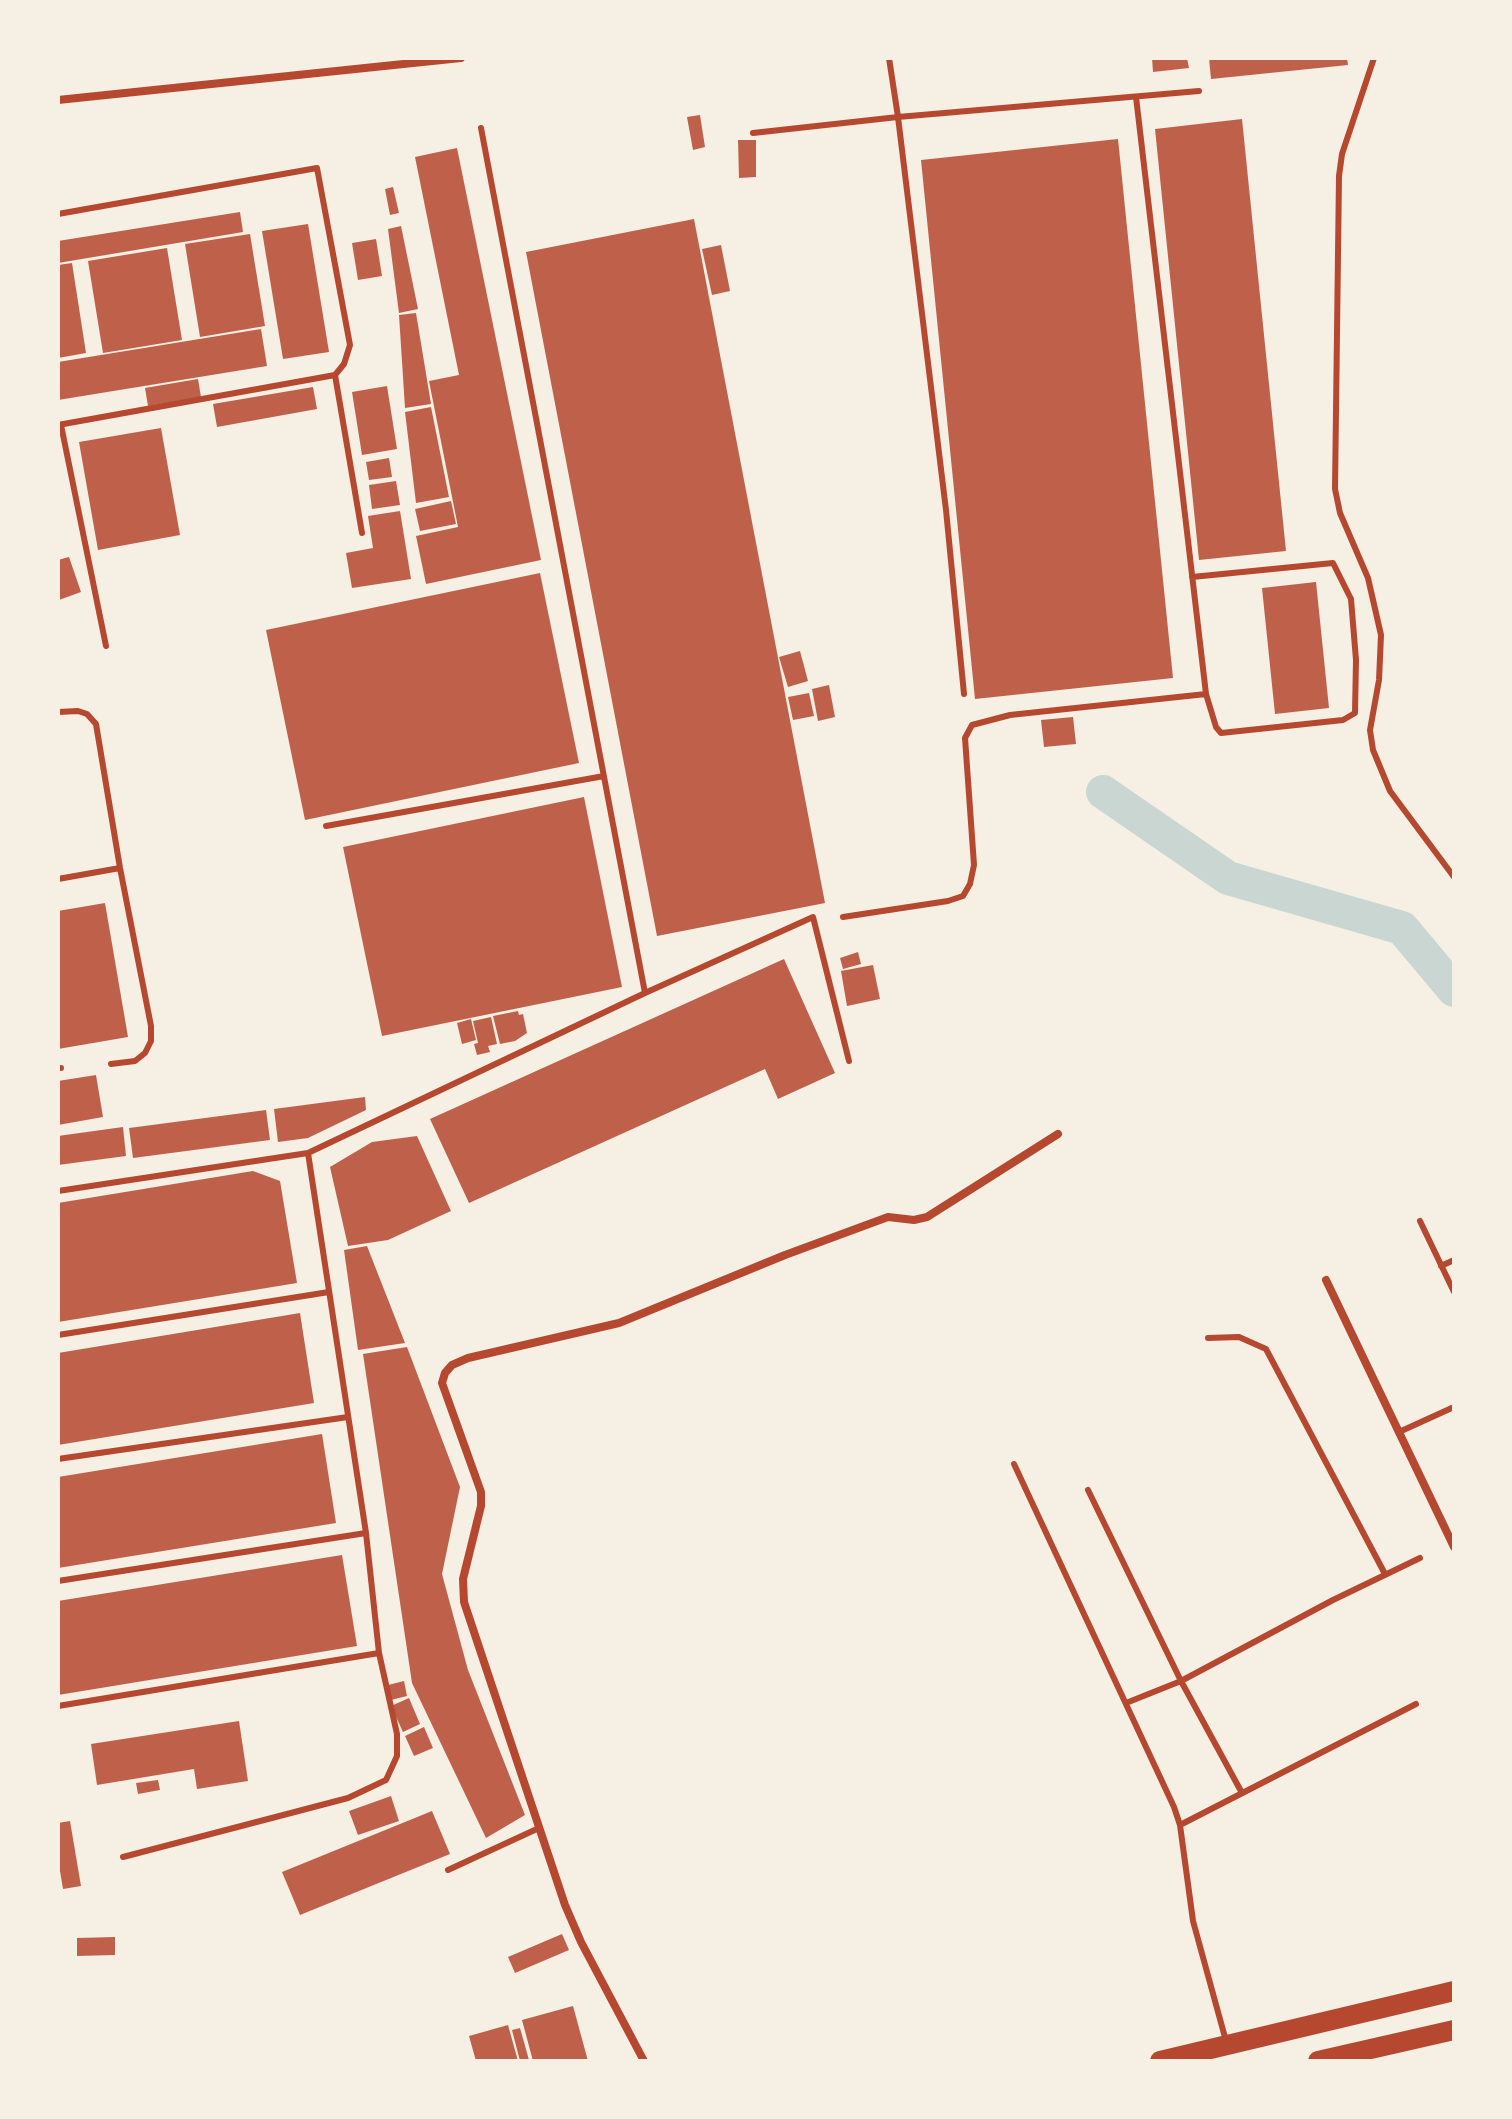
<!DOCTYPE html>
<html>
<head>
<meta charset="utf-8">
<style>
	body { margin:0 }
	#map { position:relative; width:1512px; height:2119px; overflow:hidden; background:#f6efe4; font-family:Rubik,sans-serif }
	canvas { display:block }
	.frame { position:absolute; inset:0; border:60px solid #f6efe4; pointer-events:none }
</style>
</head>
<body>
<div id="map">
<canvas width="1512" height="2119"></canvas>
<div class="frame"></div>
</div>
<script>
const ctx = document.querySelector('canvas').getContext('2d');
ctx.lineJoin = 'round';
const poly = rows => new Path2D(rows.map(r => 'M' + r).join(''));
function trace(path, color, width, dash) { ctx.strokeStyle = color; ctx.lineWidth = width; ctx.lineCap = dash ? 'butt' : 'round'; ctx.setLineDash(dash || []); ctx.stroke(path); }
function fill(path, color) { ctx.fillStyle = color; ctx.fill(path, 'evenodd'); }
trace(poly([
	[1103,792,1228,878,1402,928,1454,990]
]), '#c9d6d2', 34);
fill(poly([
	[1152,58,1187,58,1189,68,1153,72],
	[1209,58,1347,58,1348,65,1211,79],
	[700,115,705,147,693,150,687,117],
	[1242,119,1286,551,1199,560,1155,129],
	[1118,139,1173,678,975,699,921,160],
	[738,140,756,140,756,177,739,178],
	[457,148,541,560,426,584,416,536,458,527,429,381,459,375,415,157],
	[393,187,399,213,390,215,385,189],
	[240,212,243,232,58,263,58,241],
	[694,219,825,903,657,936,526,252],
	[308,224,329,352,283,359,262,231],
	[401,226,418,309,399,313,388,229],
	[250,234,265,326,200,337,185,244],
	[376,239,382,276,358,280,352,243],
	[721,245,730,291,712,295,702,249],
	[167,248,182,340,103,353,88,261],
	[72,263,86,353,58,358,58,265],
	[416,313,431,404,405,408,399,315],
	[261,329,267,366,58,400,58,362],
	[198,379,201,397,148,406,145,388],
	[387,386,397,449,362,455,352,392],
	[313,387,317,409,217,427,213,404],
	[431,407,449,497,416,503,405,412],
	[161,428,180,535,98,550,79,442],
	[389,458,392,477,369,480,366,462],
	[396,481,400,505,372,509,369,485],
	[451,501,456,524,420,531,415,509],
	[400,511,411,579,352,588,346,553,373,548,368,516],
	[69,557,81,592,59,600,58,560],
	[540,573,579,763,305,820,266,630],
	[1316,582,1329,708,1275,714,1262,588],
	[800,651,808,681,788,687,779,657],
	[829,685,835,717,818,721,812,689],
	[809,693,814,716,793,720,788,697],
	[1073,717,1076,744,1044,747,1041,720],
	[584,797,622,987,382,1036,343,847],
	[105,903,128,1037,58,1049,58,911],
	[858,952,861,964,843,969,840,958],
	[784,959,835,1073,778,1099,765,1069,469,1203,430,1119],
	[873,965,880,999,847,1006,841,971],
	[518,1011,519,1015,523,1014,527,1033,515,1041,500,1044,493,1016],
	[491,1017,497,1044,488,1046,490,1052,477,1055,474,1044,478,1043,473,1021],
	[471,1019,476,1040,462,1044,457,1023],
	[96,1075,103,1117,58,1125,58,1081],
	[365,1097,366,1110,308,1138,278,1142,274,1109],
	[266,1110,270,1140,133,1158,129,1128],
	[123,1127,126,1156,58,1165,58,1136],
	[417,1136,451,1211,388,1240,348,1246,330,1167,372,1142],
	[253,1171,280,1181,297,1283,58,1322,58,1203],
	[367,1246,405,1343,358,1350,344,1250],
	[300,1313,314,1403,58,1445,58,1353],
	[407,1347,460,1487,442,1574,468,1670,525,1815,486,1838,412,1683,363,1354],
	[322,1434,336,1523,58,1568,58,1477],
	[342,1555,357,1646,58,1695,58,1601],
	[404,1681,407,1696,391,1700,388,1685],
	[409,1698,420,1724,403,1732,391,1706],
	[239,1721,248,1781,197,1789,194,1769,97,1785,91,1744],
	[424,1727,433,1748,414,1756,405,1736],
	[158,1780,160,1790,138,1794,136,1783],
	[391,1796,399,1821,358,1835,349,1811],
	[432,1811,450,1854,300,1915,282,1872],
	[70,1821,81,1886,63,1889,58,1859,58,1823],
	[562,1934,569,1950,515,1973,508,1957],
	[115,1937,115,1955,77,1956,77,1938],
	[573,2006,588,2061,533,2061,522,2020],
	[508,2025,518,2061,476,2061,469,2036],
	[520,2028,529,2060,527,2061,520,2061,512,2030]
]), '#bf614a');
trace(poly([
	[889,58,898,117,1199,91],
	[1374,58,1342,154,1339,176,1335,489,1340,513,1368,578,1381,635,1379,680,1370,730,1373,750,1390,791,1454,877],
	[1136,97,1206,694],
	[481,128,645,993],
	[753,133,898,117,946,510,964,694],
	[58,214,317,168,350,345,344,364,335,375,58,425],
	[335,375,362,533],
	[61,425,106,646],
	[58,712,78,711,87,714,96,724,120,868,151,1026,151,1041,145,1053,135,1061,111,1064],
	[326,826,604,776],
	[58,879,120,868],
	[843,917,948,901,963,896,970,884,974,865,965,738,972,725,1010,715,1206,694,1216,727,1221,733,1343,720,1355,713,1356,660,1351,599,1333,563,1192,577],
	[58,1068,61,1068],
	[58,1191,308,1153,645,993,813,917,849,1061],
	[1420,1221,1454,1292],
	[1441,1266,1454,1260],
	[58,1335,329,1292],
	[1208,1338,1239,1337,1266,1349,1385,1574],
	[1399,1432,1454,1407],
	[58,1459,348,1417],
	[1014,1464,1174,1807,1180,1825,1193,1921,1226,2041],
	[1088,1490,1181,1681,1242,1793],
	[58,1581,366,1533],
	[1126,1703,1181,1681,1333,1600,1420,1558],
	[58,1706,379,1653],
	[1180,1825,1416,1704],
	[123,1857,348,1798,386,1780,397,1756,397,1734,379,1653,366,1533,308,1153],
	[448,1870,539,1828]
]), '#b5482f', 6);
trace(poly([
	[58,100,461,58],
	[1326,1280,1454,1547],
	[644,2061,581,1942,565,1905,464,1602,463,1579,481,1506,481,1492,442,1383,445,1373,452,1365,468,1358,619,1323,785,1255,888,1217,914,1220,927,1217,1058,1134]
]), '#b5482f', 8);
trace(poly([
	[1160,2061,1454,1991],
	[1318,2061,1454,2030]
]), '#b5482f', 20);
</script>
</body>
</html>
